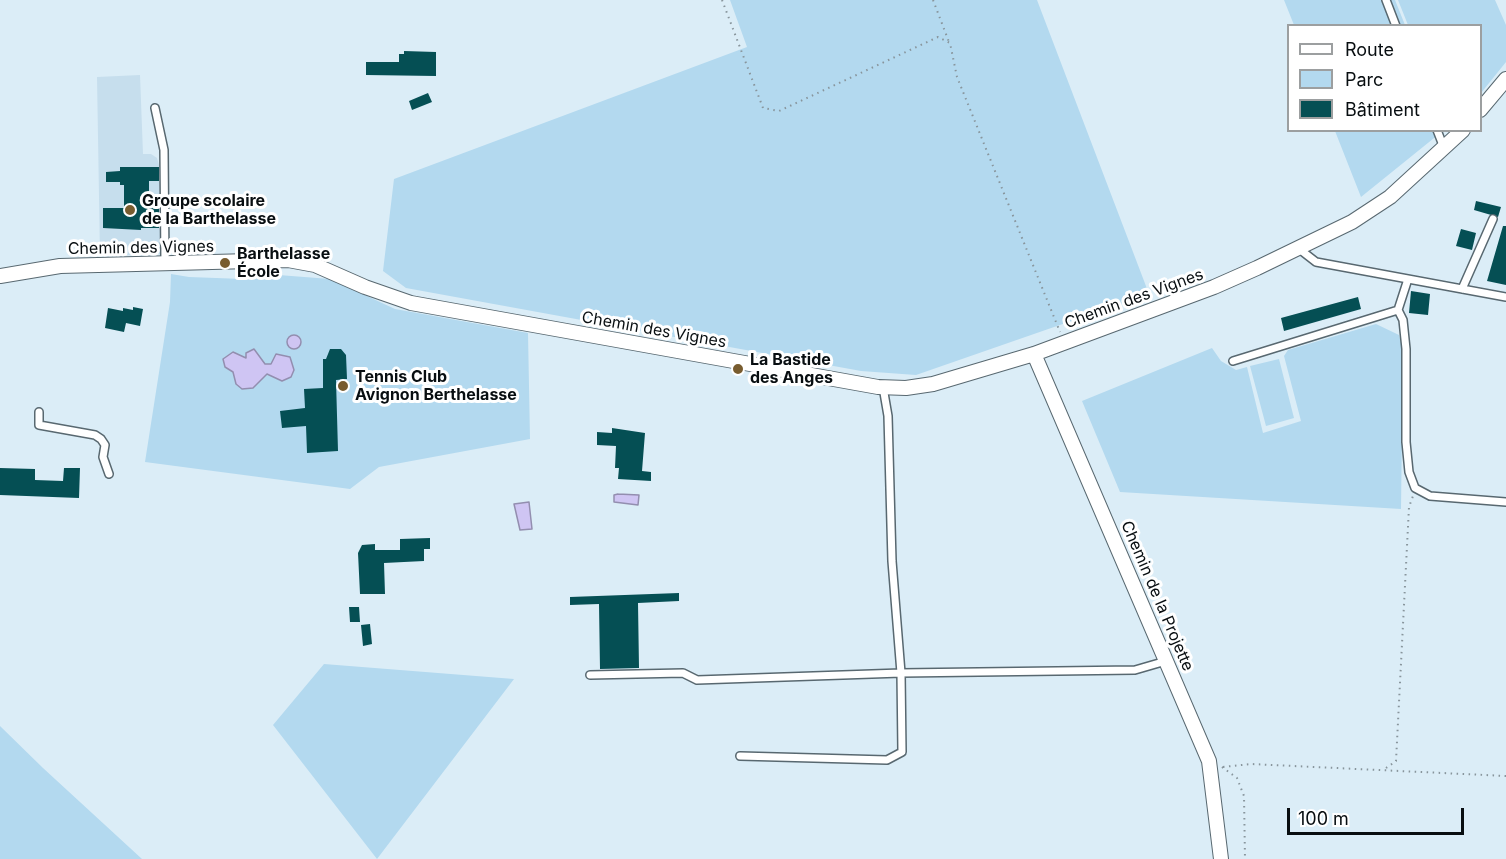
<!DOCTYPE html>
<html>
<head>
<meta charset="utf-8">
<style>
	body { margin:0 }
	#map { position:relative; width:1506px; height:859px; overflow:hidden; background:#dbedf7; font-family:Inter,sans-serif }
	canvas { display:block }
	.legend { position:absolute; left:1287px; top:24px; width:195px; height:108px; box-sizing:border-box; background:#fff; border:2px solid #9c9fa0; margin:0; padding:8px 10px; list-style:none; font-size:18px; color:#080e11 }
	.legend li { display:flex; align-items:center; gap:12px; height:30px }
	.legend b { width:30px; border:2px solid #9c9fa0 }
	.scale { position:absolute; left:1287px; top:808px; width:177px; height:27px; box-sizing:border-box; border:3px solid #080e11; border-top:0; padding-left:8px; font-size:18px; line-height:21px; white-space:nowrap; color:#080e11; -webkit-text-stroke:4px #fff; paint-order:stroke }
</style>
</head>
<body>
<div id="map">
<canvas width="1506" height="859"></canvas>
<ul class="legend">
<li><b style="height:8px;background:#fff"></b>Route</li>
<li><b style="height:16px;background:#b3d9ef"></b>Parc</li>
<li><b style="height:16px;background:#054f54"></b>Bâtiment</li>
</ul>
<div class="scale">100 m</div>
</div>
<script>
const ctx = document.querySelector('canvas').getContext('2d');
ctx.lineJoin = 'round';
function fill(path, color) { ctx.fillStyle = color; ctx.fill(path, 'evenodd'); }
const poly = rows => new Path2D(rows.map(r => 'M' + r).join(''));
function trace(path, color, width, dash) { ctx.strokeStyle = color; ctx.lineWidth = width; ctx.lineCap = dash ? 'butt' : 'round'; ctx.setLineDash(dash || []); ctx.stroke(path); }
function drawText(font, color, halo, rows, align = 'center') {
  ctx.font = font + ' Inter,sans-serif'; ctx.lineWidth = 6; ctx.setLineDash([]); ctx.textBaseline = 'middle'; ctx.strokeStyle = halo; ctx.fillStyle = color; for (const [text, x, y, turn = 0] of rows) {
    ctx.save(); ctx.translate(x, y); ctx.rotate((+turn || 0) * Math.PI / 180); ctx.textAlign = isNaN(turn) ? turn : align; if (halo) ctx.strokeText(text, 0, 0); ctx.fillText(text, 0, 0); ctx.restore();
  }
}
fill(poly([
	[140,75,143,154,151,154,157,158,159,165,162,254,100,256,97,77]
]), '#c6deed');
fill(poly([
	[730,0,1037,0,1149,294,916,375,861,371,406,288,383,271,394,179,747,47],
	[1284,0,1395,0,1405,25,1294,25],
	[1398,0,1495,0,1506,25,1506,62,1481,93,1480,26,1408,25],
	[1444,130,1361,197,1335,131],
	[240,272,330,279,395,309,528,333,530,439,379,467,350,489,145,462,170,302,171,274,189,277,243,279],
	[1376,324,1399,335,1403,349,1401,509,1120,492,1082,401,1212,348,1221,361,1236,370,1247,367,1263,433,1301,421,1284,356,1288,350],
	[1279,359,1294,418,1266,426,1250,366],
	[324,664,514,679,377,859,273,725],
	[0,726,43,768,142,859,0,859]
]), '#b3d9ef');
const water = poly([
	'287 342a7 7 0 1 1 14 0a7 7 0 1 1-14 0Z',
	[254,349,265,364,271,364,276,354,290,357,294,370,291,377,282,381,267,374,253,388,242,389,236,384,233,372,225,367,223,359,233,352,246,358,246,353,254,349],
	[618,494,639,495,638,505,614,502,614,495,618,494],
	[529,502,532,529,520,530,514,504,529,502]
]);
fill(water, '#cfc5f3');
trace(water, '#938eaf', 1.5);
fill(poly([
	[404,51,436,52,436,76,366,75,366,62,399,62,399,54,404,54],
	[428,93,432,102,412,110,409,101],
	[120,167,159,167,159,181,149,181,149,207,159,207,159,228,141,228,141,230,103,228,103,208,124,208,124,185,120,185,120,182,106,182,106,172,120,171],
	[1476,201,1501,207,1498,217,1474,210],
	[1503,226,1506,226,1506,285,1487,281],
	[1461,229,1476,233,1472,250,1456,246],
	[1411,291,1430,294,1428,315,1409,313],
	[1358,297,1361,309,1284,331,1281,318],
	[133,307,143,309,140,326,126,323,124,332,105,328,108,308,123,311,123,308,133,310],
	[330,349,341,349,346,355,347,379,336,380,338,451,307,453,306,426,282,428,280,411,305,408,304,389,323,388,323,359,326,359],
	[612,428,645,433,642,471,651,472,651,481,618,479,619,468,615,468,616,446,597,445,597,432,612,433],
	[0,468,35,469,35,480,63,481,64,468,80,468,79,498,0,495],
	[430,538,430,549,424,549,424,561,384,563,385,594,360,594,358,553,362,545,375,544,375,550,400,550,400,539],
	[679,593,679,601,638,603,639,668,600,669,599,604,570,605,570,597],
	[349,607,359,607,360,622,350,622],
	[370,624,372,644,363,646,361,625]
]), '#054f54');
const lane = poly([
	[1386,0,1396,26],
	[155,108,164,150,165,264],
	[1437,130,1444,148],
	[1298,248,1316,262,1506,297],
	[1462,289,1493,219],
	[1398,310,1403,320,1406,349,1406,442,1409,472,1415,488,1430,496,1506,502],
	[1233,361,1398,310,1408,279],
	[39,412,39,425,95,435,101,439,105,445,103,457,109,474],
	[590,675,683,673,697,680,901,673,1135,670,1166,661],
	[740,756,887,760,902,752,901,673,892,561,888,416,883,387]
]);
const street = poly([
	[1480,110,1506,79],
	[0,276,60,266,288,260,315,265,365,287,411,303,878,387,906,388,933,384,1034,354,1214,287,1257,268,1352,222,1390,197,1463,130],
	[1034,354,1209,761,1221,859]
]);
trace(lane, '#586870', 10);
trace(street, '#586870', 16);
trace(poly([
	[722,0,763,108,779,111,938,37,950,43,957,77,1060,332],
	[933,0,949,42],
	[1222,767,1237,778,1244,796,1245,859],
	[1223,767,1251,764,1506,776],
	[1386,768,1396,761,1409,507,1413,496]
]), '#88959c', 2, [1.5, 4.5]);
trace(lane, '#fff', 7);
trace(street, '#fff', 14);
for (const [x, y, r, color] of [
	[130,210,6,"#785c2f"],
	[225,263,6,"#785c2f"],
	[738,369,6,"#785c2f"],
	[343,386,6,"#785c2f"]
]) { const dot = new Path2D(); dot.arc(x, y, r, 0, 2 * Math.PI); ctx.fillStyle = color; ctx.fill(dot); trace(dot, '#fff', 2); }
drawText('bold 16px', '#080e11', '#fff', [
	["Groupe scolaire",142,201],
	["de la Barthelasse",142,219],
	["Barthelasse",237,254],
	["École",237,272],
	["La Bastide",750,360],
	["des Anges",750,378],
	["Tennis Club",355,377],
	["Avignon Berthelasse",355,395]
], 'left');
drawText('16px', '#080e11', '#fff', [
	["Chemin des Vignes",141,248,-1],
	["Chemin des Vignes",1134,299,-20],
	["Chemin des Vignes",654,330,10],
	["Chemin de la Projette",1157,596,67]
]);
</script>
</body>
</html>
